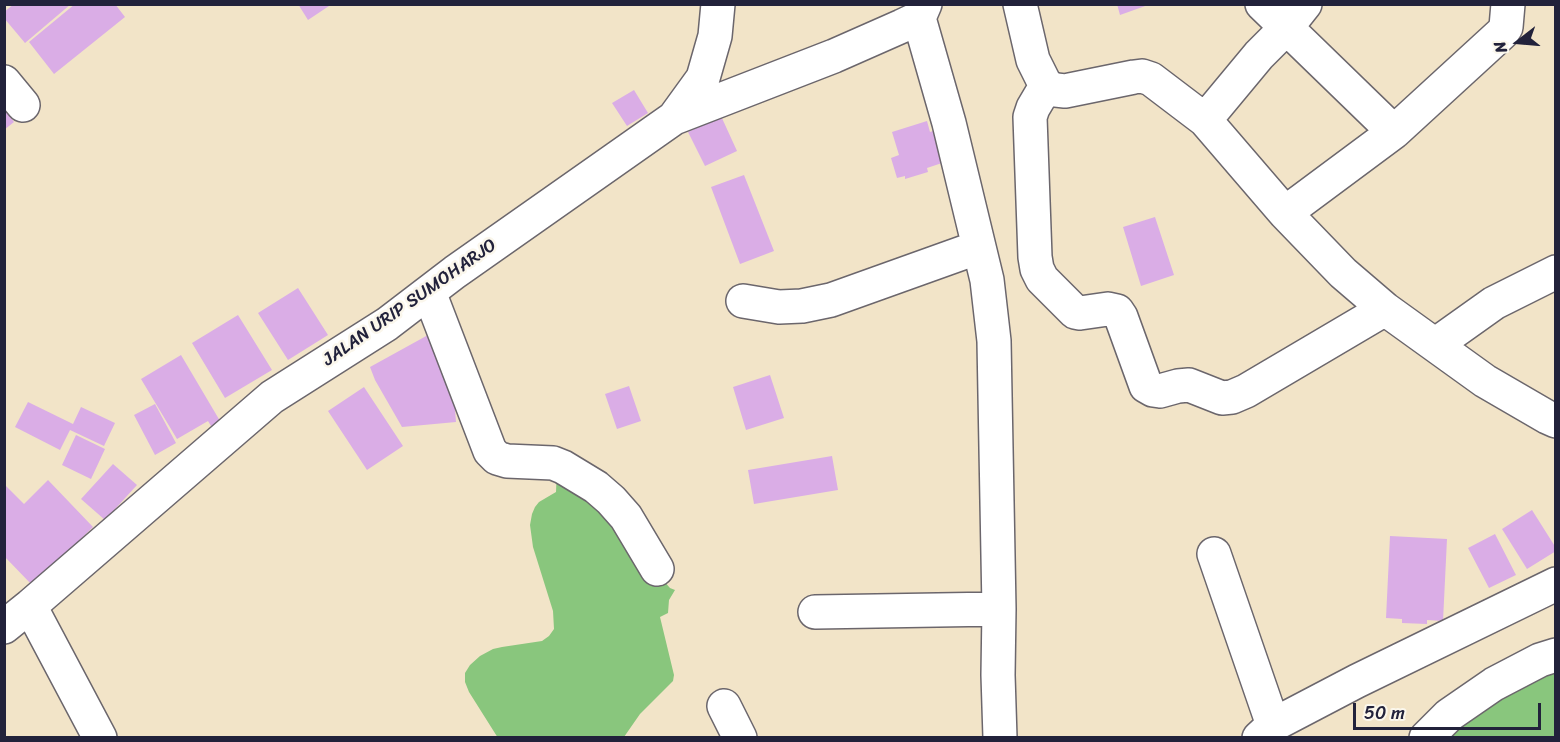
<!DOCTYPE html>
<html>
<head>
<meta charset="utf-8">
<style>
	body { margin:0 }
	#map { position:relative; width:1560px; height:742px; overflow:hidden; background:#f2e4c8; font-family:Sriracha,sans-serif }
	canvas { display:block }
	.frame { position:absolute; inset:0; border:6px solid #22223b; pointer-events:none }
	.north { position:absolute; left:1488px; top:12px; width:60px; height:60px; -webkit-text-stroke:4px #fbf7ec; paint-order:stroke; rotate:254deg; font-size:16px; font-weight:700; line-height:24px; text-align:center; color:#22223b }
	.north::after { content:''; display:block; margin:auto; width:21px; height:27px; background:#22223b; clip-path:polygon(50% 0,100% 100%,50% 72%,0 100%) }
	.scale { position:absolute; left:1353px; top:703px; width:188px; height:27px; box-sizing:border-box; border:3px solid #22223b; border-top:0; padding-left:8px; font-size:18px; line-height:21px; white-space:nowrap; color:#22223b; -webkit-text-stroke:4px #fbf7ec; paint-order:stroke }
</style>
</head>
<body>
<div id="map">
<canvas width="1560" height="742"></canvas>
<div class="frame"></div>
<div class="north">N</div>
<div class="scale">50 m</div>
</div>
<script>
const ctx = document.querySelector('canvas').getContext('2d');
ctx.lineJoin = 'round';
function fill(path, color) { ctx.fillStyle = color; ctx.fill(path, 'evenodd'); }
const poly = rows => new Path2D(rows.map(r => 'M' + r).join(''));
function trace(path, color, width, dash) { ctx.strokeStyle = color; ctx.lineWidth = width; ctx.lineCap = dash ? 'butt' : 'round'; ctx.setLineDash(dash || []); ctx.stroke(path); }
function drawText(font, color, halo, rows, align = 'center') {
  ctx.font = font + ' Sriracha,sans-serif'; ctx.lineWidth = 5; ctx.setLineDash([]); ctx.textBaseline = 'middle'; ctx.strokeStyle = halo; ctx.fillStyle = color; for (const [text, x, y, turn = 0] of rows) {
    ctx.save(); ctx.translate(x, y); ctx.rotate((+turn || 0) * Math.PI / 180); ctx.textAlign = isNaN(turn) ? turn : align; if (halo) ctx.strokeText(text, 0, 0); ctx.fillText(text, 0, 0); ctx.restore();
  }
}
fill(poly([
	[557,468,567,471,670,588,675,590,669,600,668,613,660,617,674,675,673,681,640,714,624,737,498,738,469,692,465,682,465,673,470,665,480,656,493,649,502,647,542,641,549,636,554,629,553,611,533,547,530,525,532,514,535,507,539,502,556,492],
	[1555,659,1555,737,1431,738]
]), '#89c67d');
fill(poly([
	[14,4,71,4,25,43,4,18,4,12],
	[75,4,115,4,125,17,54,74,29,42],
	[298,4,332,4,308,20],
	[1117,4,1148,4,1148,5,1120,15],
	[634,90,648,113,627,126,612,103],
	[4,109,14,122,4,130],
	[721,116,737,151,705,166,688,132],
	[927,121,930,132,936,130,942,149,938,150,942,163,927,168,928,172,905,179,905,176,897,178,891,158,899,155,892,132],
	[744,175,774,251,740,264,711,187],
	[1155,217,1174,275,1141,286,1123,227],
	[298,288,328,335,288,360,258,313],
	[238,315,272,370,225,398,192,343],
	[448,324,456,422,402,427,375,380,370,367],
	[181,355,223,426,214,431,208,421,177,439,141,379],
	[770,375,784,418,746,430,733,387],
	[629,386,641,421,617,429,605,394],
	[364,387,403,446,367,470,328,411],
	[28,402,73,424,81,407,115,423,104,446,70,430,60,450,15,427],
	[155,404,176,443,155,455,134,415],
	[76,435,105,449,91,479,62,465],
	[832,456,838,490,754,504,748,470],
	[113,464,137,485,105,520,81,499],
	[48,480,93,527,33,586,4,556,4,484,24,504],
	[1532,510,1556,548,1556,551,1527,569,1502,529],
	[1495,534,1516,575,1489,588,1468,548],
	[1390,536,1447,539,1443,621,1427,620,1427,624,1402,623,1402,619,1386,618]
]), '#daade6');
const minor = poly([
	[1020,4,1033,60,1046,86,1056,90,1065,91,1134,77,1142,76,1151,79,1205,120,1285,213,1343,273,1385,309,1485,381,1547,417,1556,421],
	[1262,4,1394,132],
	[919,18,949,123,979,247,987,280,994,341,999,609,998,675,1000,738],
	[4,82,23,105],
	[1046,86,1033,108,1030,117,1035,257,1037,269,1042,279,1075,312,1080,313,1108,309,1117,311,1121,317,1146,386,1153,390,1160,391,1178,386,1189,385,1222,398,1232,397,1246,391,1385,309],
	[674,118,834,56,902,26,919,18,925,4],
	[1205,120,1259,55,1286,28,1305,4],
	[1285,213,1394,132,1502,33,1506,27,1508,4],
	[429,292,490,451,497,458,507,461,553,463,563,467,596,487,611,500,626,517,657,569],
	[743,301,779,307,802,306,831,300,979,247],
	[1435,345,1494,303,1556,272],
	[1214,554,1273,725],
	[30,606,100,738],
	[815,612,999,609],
	[4,627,30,606,272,397,387,324,455,272,674,118,703,78,715,36,718,4],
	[724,706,740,738],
	[1259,738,1273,725,1357,681,1556,584],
	[1426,738,1449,715,1494,684,1540,660,1556,655]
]);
trace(minor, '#6b666c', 36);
trace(minor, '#fff', 33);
drawText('18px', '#22223b', '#fbf7ec', [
	["JALAN URIP SUMOHARJO",410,303,-35]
]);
</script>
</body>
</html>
